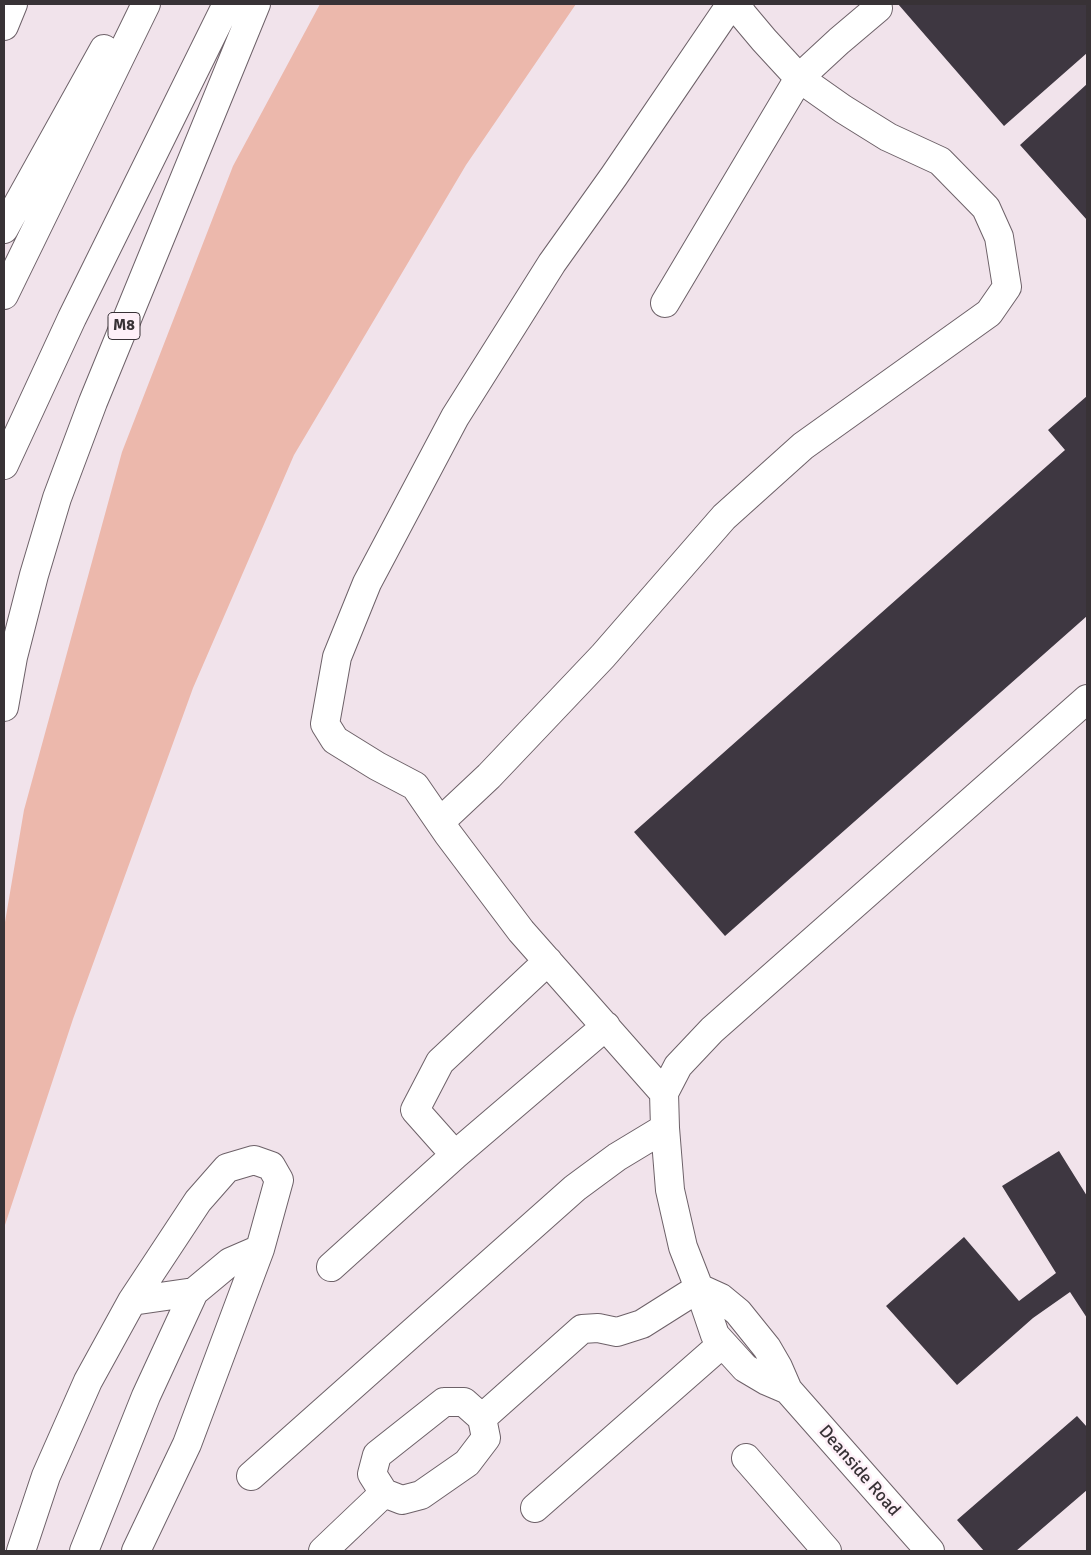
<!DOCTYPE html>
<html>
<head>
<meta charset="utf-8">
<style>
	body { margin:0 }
	#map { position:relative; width:1091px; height:1555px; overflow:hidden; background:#f1e3eb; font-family:Signika,sans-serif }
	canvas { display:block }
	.frame { position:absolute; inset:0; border:5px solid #383236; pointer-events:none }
</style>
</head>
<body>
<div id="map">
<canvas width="1091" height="1555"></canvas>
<div class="frame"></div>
</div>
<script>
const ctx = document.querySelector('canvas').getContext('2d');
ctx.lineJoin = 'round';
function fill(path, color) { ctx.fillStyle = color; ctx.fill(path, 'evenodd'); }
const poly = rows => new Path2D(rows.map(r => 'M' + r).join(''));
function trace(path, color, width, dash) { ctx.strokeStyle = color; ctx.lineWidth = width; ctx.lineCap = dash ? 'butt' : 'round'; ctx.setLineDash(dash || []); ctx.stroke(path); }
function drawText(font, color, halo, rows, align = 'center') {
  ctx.font = font + ' Signika,sans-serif'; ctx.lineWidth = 5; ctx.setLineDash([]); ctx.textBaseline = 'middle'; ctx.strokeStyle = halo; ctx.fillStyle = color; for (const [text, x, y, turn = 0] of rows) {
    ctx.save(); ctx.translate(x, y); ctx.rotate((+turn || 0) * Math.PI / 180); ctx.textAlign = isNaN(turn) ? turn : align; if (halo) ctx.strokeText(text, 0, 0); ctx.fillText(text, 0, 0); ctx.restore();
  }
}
fill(poly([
	[320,4,576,4,466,165,294,455,193,688,73,1019,4,1228,4,928,24,810,122,452,233,166]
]), '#ecb8ac');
fill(poly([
	[898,4,1087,4,1087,53,1004,126],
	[1087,84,1087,220,1020,145],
	[1087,396,1087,616,725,936,634,832,1065,450,1048,430],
	[1059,1151,1087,1196,1087,1318,1070,1292,1033,1318,957,1385,886,1306,964,1237,1019,1301,1056,1273,1002,1186],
	[1077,1416,1087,1427,1087,1490,1016,1551,984,1551,957,1520]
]), '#3e3741');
const minor = poly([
	[665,303,799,78,839,41,878,8],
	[440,822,489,776,603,656,724,517,803,446,989,313,1007,287,999,237,986,208,940,161,888,137,843,109,799,78,764,40,743,15,736,4],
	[664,1093,521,931,448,834,415,786,377,766,335,740,325,724,337,657,367,583,455,417,552,263,614,176,731,4],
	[455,1155,415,1110,440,1062,548,961],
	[331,1267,455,1155,606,1026],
	[699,1288,721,1298,738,1312,767,1348,778,1367,788,1390,930,1551],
	[132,1301,194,1292],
	[788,1390,767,1381,745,1368,715,1335,699,1288,683,1247,670,1190,665,1128,664,1093,678,1066,712,1030,1087,699],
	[444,1402,464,1402,482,1418,486,1438,467,1463,421,1495,402,1500,384,1493,372,1474,377,1455,444,1402],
	[482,1418,582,1329,598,1328,617,1332,642,1324,699,1288],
	[746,1458,827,1551],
	[251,1476,575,1188,617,1157,665,1128],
	[535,1508,722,1344],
	[21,1551,46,1476,88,1381,132,1301,198,1201,227,1168,254,1160,271,1166,279,1180,260,1249,187,1444,136,1551],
	[84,1551,146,1396,194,1292,230,1262,260,1249],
	[323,1551,384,1493]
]);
const major = poly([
	[4,26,13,4]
]);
const highway = poly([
	[4,229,104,49],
	[4,295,146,4],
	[4,465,72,318,227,4],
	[4,707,13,657,34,575,57,498,93,402,256,4]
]);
trace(minor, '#6d6168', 30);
trace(major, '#6d6168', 30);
trace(highway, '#6d6168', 30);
trace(minor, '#fff', 28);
trace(major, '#fff', 28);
trace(highway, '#fff', 28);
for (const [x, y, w] of [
	[124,326,32]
]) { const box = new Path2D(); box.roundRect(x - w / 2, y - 13.5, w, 27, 4); ctx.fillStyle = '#fef0f8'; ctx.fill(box); trace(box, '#383236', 1); }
drawText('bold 16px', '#383236', null, [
	["M8",124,326]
]);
drawText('18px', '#383236', '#fef0f8', [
	["Deanside Road",859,1471,49]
]);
</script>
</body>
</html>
